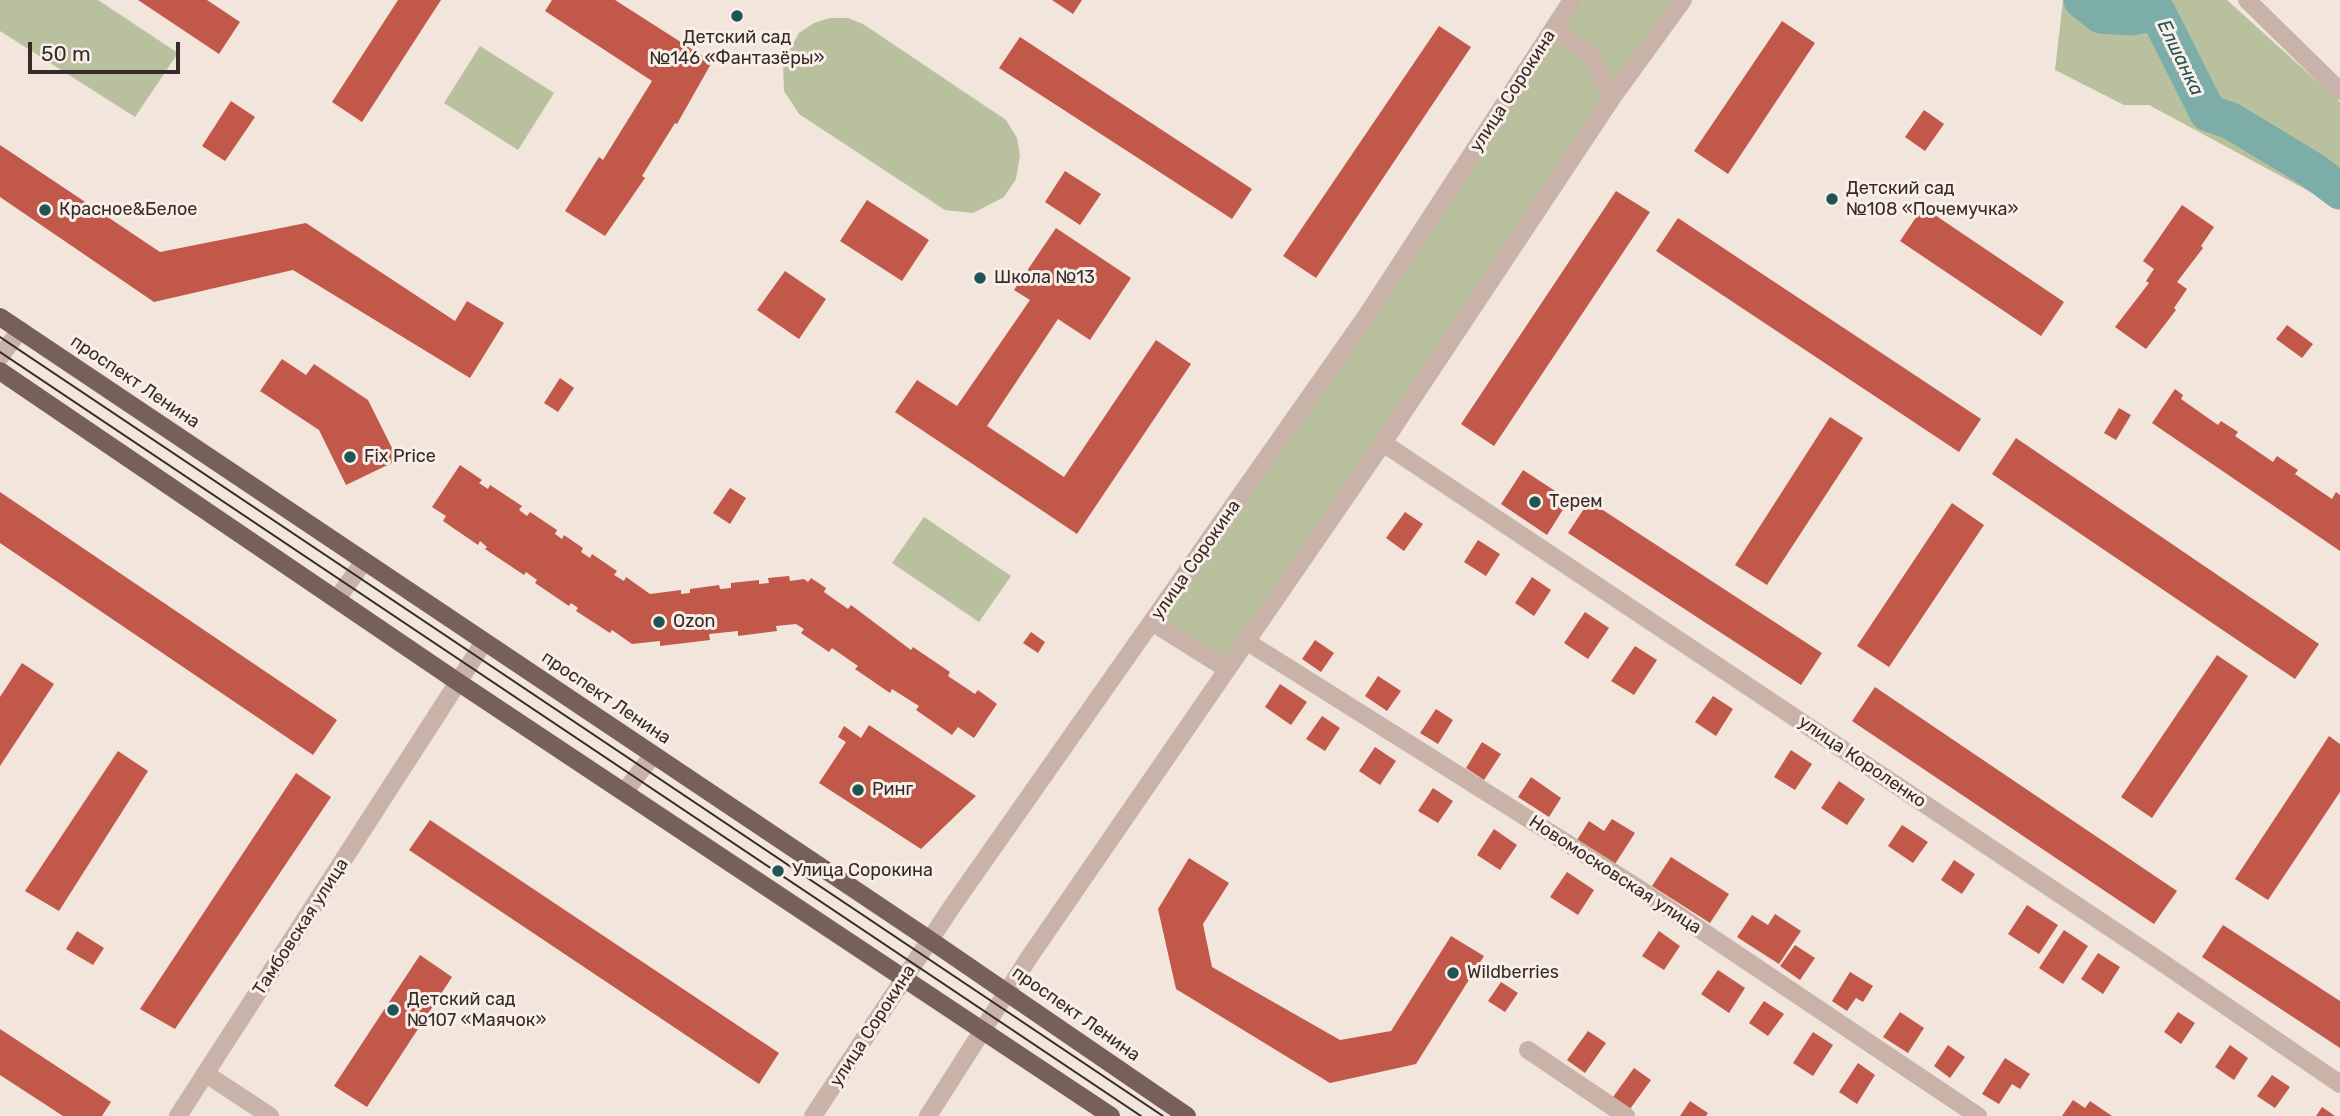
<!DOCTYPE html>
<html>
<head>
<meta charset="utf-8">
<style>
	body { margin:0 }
	#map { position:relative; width:2340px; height:1116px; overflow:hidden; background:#f1e5dc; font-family:Rubik,sans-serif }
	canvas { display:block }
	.scale { position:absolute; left:28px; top:42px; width:152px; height:32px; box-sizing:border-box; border:4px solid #362b28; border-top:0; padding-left:9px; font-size:21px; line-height:24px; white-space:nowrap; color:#362b28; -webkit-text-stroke:5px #f9efe8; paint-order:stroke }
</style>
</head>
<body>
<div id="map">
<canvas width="2340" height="1116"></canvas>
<div class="scale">50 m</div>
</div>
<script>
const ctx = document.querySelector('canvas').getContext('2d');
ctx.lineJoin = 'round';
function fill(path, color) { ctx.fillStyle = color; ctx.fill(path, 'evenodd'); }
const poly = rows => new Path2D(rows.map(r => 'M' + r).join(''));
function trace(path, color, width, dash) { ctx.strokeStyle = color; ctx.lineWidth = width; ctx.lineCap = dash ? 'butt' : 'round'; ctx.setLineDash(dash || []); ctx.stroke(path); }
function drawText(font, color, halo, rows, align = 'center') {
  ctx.font = font + ' Rubik,sans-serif'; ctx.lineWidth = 6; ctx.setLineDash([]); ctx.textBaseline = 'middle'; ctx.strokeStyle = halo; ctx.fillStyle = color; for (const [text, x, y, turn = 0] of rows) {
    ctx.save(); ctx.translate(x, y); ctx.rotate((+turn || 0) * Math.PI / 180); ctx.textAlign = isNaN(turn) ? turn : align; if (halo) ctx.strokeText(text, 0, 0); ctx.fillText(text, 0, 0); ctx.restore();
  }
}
fill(poly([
	[0,0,98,0,178,53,135,117,0,31],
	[1572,0,1683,0,1227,669,1152,622],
	[2063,0,2227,0,2340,102,2340,208,2149,105,2124,105,2055,70],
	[830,18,848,18,863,24,1006,120,1017,138,1020,155,1016,179,1004,197,973,213,945,210,799,114,784,91,783,62,799,33,814,23],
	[480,46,554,93,518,150,444,103],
	[924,517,1011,576,979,622,892,563]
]), '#b8c09d');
trace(poly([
	[2082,0,2101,15,2130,17,2157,12,2208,113,2231,121,2312,170,2340,191]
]), '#7cada9', 37);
fill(poly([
	[138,0,207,0,240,22,219,54],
	[398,0,441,0,362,122,332,102],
	[552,0,615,0,712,62,677,124,675,123,642,176,645,178,605,236,565,211,599,157,603,160,652,81,545,11],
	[1052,0,1082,0,1073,14],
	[1782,21,1815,43,1728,174,1694,151],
	[1439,26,1471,47,1316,278,1283,256],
	[1020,37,1252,189,1232,219,999,68],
	[231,101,255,117,225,161,202,146],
	[1924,110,1944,124,1925,151,1905,137],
	[0,145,160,252,306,223,455,321,467,301,504,323,470,378,293,270,154,302,0,197],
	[1065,171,1101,194,1080,225,1045,202],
	[1616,191,1650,212,1494,446,1461,424],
	[867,200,929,240,902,281,840,241],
	[2182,205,2214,227,2201,246,2203,248,2177,282,2187,289,2174,308,2176,310,2146,349,2115,327,2149,283,2146,281,2154,269,2143,261],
	[1923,207,2064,302,2041,336,1900,241],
	[1678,218,1981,419,1959,452,1656,251],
	[1056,228,1131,278,1090,340,1058,319,987,426,1064,477,1156,340,1191,364,1077,534,895,412,917,380,957,406,1030,300,1014,290],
	[785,271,826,299,799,339,757,310],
	[2287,325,2313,344,2302,358,2276,339],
	[282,359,306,375,314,364,368,400,398,460,346,485,319,430,260,391],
	[560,378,574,388,558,412,544,403],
	[2175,389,2183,395,2181,399,2218,425,2221,421,2238,432,2235,436,2273,462,2277,456,2298,470,2295,474,2332,499,2336,492,2340,495,2340,551,2152,423],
	[2119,408,2131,415,2116,440,2104,433],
	[1830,417,1863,438,1767,585,1735,565],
	[2016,438,2319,644,2295,679,1992,474],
	[460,465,482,480,479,483,488,489,490,485,522,506,519,510,527,516,530,512,557,530,555,534,562,539,564,535,583,548,581,552,590,558,592,554,617,571,614,575,624,581,626,577,650,594,681,590,681,594,690,593,690,589,719,585,720,589,731,588,731,583,759,580,759,584,769,583,768,578,789,576,790,581,804,579,808,582,811,578,826,588,824,592,848,609,851,605,911,650,913,647,950,672,948,676,975,694,978,690,997,704,974,738,958,727,952,735,916,710,919,706,892,689,890,693,855,669,858,666,832,648,829,652,801,633,804,629,796,624,776,626,777,631,738,636,738,631,709,634,710,640,660,646,660,641,632,644,612,630,610,633,576,611,578,608,571,603,569,606,535,583,537,580,526,572,524,575,485,549,487,547,480,541,478,545,443,521,446,516,432,507],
	[1523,470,1569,500,1547,535,1501,504],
	[730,488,746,498,730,524,713,513],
	[0,492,337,720,313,755,0,543],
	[1589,501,1822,653,1801,685,1568,533],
	[1952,503,1984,525,1889,667,1857,646],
	[1405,512,1423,524,1404,551,1386,538],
	[1478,540,1500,554,1486,576,1464,562],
	[1532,577,1551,590,1534,616,1515,603],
	[1585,612,1609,628,1588,659,1564,643],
	[1031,632,1045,642,1038,653,1023,643],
	[1315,640,1334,653,1321,672,1302,659],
	[1635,646,1657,660,1634,695,1611,681],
	[2217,655,2248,676,2152,818,2121,797],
	[22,663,54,684,0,766,0,697],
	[1378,676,1401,691,1387,711,1365,696],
	[1280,684,1307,702,1291,725,1265,707],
	[1875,687,2177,891,2154,924,1852,721],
	[1713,696,1733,709,1716,736,1695,722],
	[1436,709,1453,720,1438,744,1420,733],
	[1322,716,1340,728,1325,751,1306,739],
	[869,725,976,796,921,849,819,783,846,742,838,737,844,726,861,738],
	[2329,736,2340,744,2340,792,2268,900,2235,879],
	[1482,742,1501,754,1484,780,1466,768],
	[1375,747,1396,761,1380,785,1359,771],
	[1791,750,1812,764,1795,790,1774,777],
	[118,751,148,771,59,911,25,891],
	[296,773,331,797,175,1029,140,1009],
	[1531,777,1561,798,1549,817,1518,797],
	[1839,781,1865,799,1847,825,1821,808],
	[1433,788,1453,801,1438,823,1418,811],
	[1612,819,1635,833,1615,864,1577,840,1589,821,1604,831],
	[430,820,779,1053,759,1084,409,850],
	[1902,825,1928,842,1913,863,1888,846],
	[1494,829,1517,845,1500,870,1477,855],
	[1671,857,1729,894,1710,923,1652,886],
	[1189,858,1229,883,1203,924,1212,967,1340,1040,1391,1031,1451,936,1484,956,1416,1064,1330,1083,1176,989,1158,909],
	[1954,860,1975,874,1962,894,1941,880],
	[1567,872,1594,890,1578,915,1550,897],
	[2027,905,2058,925,2039,954,2008,934],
	[1775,914,1801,931,1779,964,1737,937,1752,915,1768,925],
	[2223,925,2340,1001,2340,1048,2202,957],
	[2064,930,2088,946,2063,984,2039,968],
	[77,931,104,948,93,965,66,949],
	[1659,931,1680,946,1664,970,1642,956],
	[1795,945,1815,958,1800,980,1780,966],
	[2098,953,2120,967,2103,994,2081,979],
	[420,955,452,977,367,1107,334,1086],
	[1718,970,1745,988,1729,1013,1701,994],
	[1850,972,1873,986,1863,1002,1856,998,1847,1011,1832,1001],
	[1501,982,1518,993,1505,1012,1488,1001],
	[1764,1001,1784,1014,1768,1036,1749,1023],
	[1900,1012,1924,1028,1908,1053,1883,1037],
	[2178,1012,2195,1023,2181,1044,2164,1032],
	[0,1029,111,1102,102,1116,63,1116,0,1075],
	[1588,1031,1606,1043,1585,1073,1567,1060],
	[1813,1032,1833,1045,1813,1076,1793,1063],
	[1948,1045,1965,1057,1950,1078,1934,1066],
	[2230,1045,2248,1058,2234,1080,2215,1067],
	[2005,1058,2030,1074,2020,1089,2012,1084,1999,1104,1982,1094],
	[1858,1063,1875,1075,1857,1104,1839,1092],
	[1634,1068,1651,1080,1630,1109,1613,1097],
	[2272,1075,2290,1087,2275,1108,2257,1096],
	[2073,1100,2085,1108,2090,1101,2112,1116,2062,1116],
	[1690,1101,1708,1113,1706,1116,1680,1116],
	[2322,1107,2335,1116,2316,1116]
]), '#c25849');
trace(poly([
	[2247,0,2340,91],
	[1553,30,1590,54,1612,98],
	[0,357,20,330],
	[1383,443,2154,957,2340,1084],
	[337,599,364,561],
	[1152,622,1227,669],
	[1246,641,1635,886,1978,1116],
	[625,791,653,755],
	[1528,1050,1626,1116],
	[206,1074,270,1116],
	[178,1116,484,642],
	[813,1116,953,905,1367,315,1572,0],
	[928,1116,1028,959,1383,443,1612,98,1683,0]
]), '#c9b3a8', 18);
trace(poly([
	[0,317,930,940,1187,1116],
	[0,371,458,682,1111,1116]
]), '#77605a', 18);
trace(poly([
	[0,337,1163,1116],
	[0,352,1141,1116]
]), '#362b28', 2);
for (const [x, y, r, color] of [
	[737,16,7,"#1f5653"],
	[1832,199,7,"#1f5653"],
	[45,210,7,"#1f5653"],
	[980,278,7,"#1f5653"],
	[350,457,7,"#1f5653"],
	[1535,502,7,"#1f5653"],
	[659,622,7,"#1f5653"],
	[858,790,7,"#1f5653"],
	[778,871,7,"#1f5653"],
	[1453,973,7,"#1f5653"],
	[393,1010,7,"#1f5653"]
]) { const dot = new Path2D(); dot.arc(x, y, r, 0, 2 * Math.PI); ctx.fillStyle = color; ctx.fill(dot); trace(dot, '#f9efe8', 2.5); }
drawText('18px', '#362b28', '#f9efe8', [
	["Детский сад",737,38,"center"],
	["№146 «Фантазёры»",737,59,"center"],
	["Детский сад",1846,189],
	["№108 «Почемучка»",1846,210],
	["Красное&Белое",59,210],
	["Школа №13",994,278],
	["Fix Price",364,457],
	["Терем",1549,502],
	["Ozon",673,622],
	["Ринг",872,790],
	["Улица Сорокина",792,871],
	["Wildberries",1467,973],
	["Детский сад",407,1000],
	["№107 «Маячок»",407,1021]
], 'left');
drawText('18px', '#362b28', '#f9efe8', [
	["улица Сорокина",1513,91,-57],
	["проспект Ленина",135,382,34],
	["улица Сорокина",1196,560,-55],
	["проспект Ленина",606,698,34],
	["улица Короленко",1862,762,34],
	["Новомосковская улица",1615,875,33],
	["Тамбовская улица",301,927,-57],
	["проспект Ленина",1076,1014,35],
	["улица Сорокина",873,1026,-57]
]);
drawText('italic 19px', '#1f5653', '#f9efe8', [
	["Елшанка",2180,58,64]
]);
</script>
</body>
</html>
